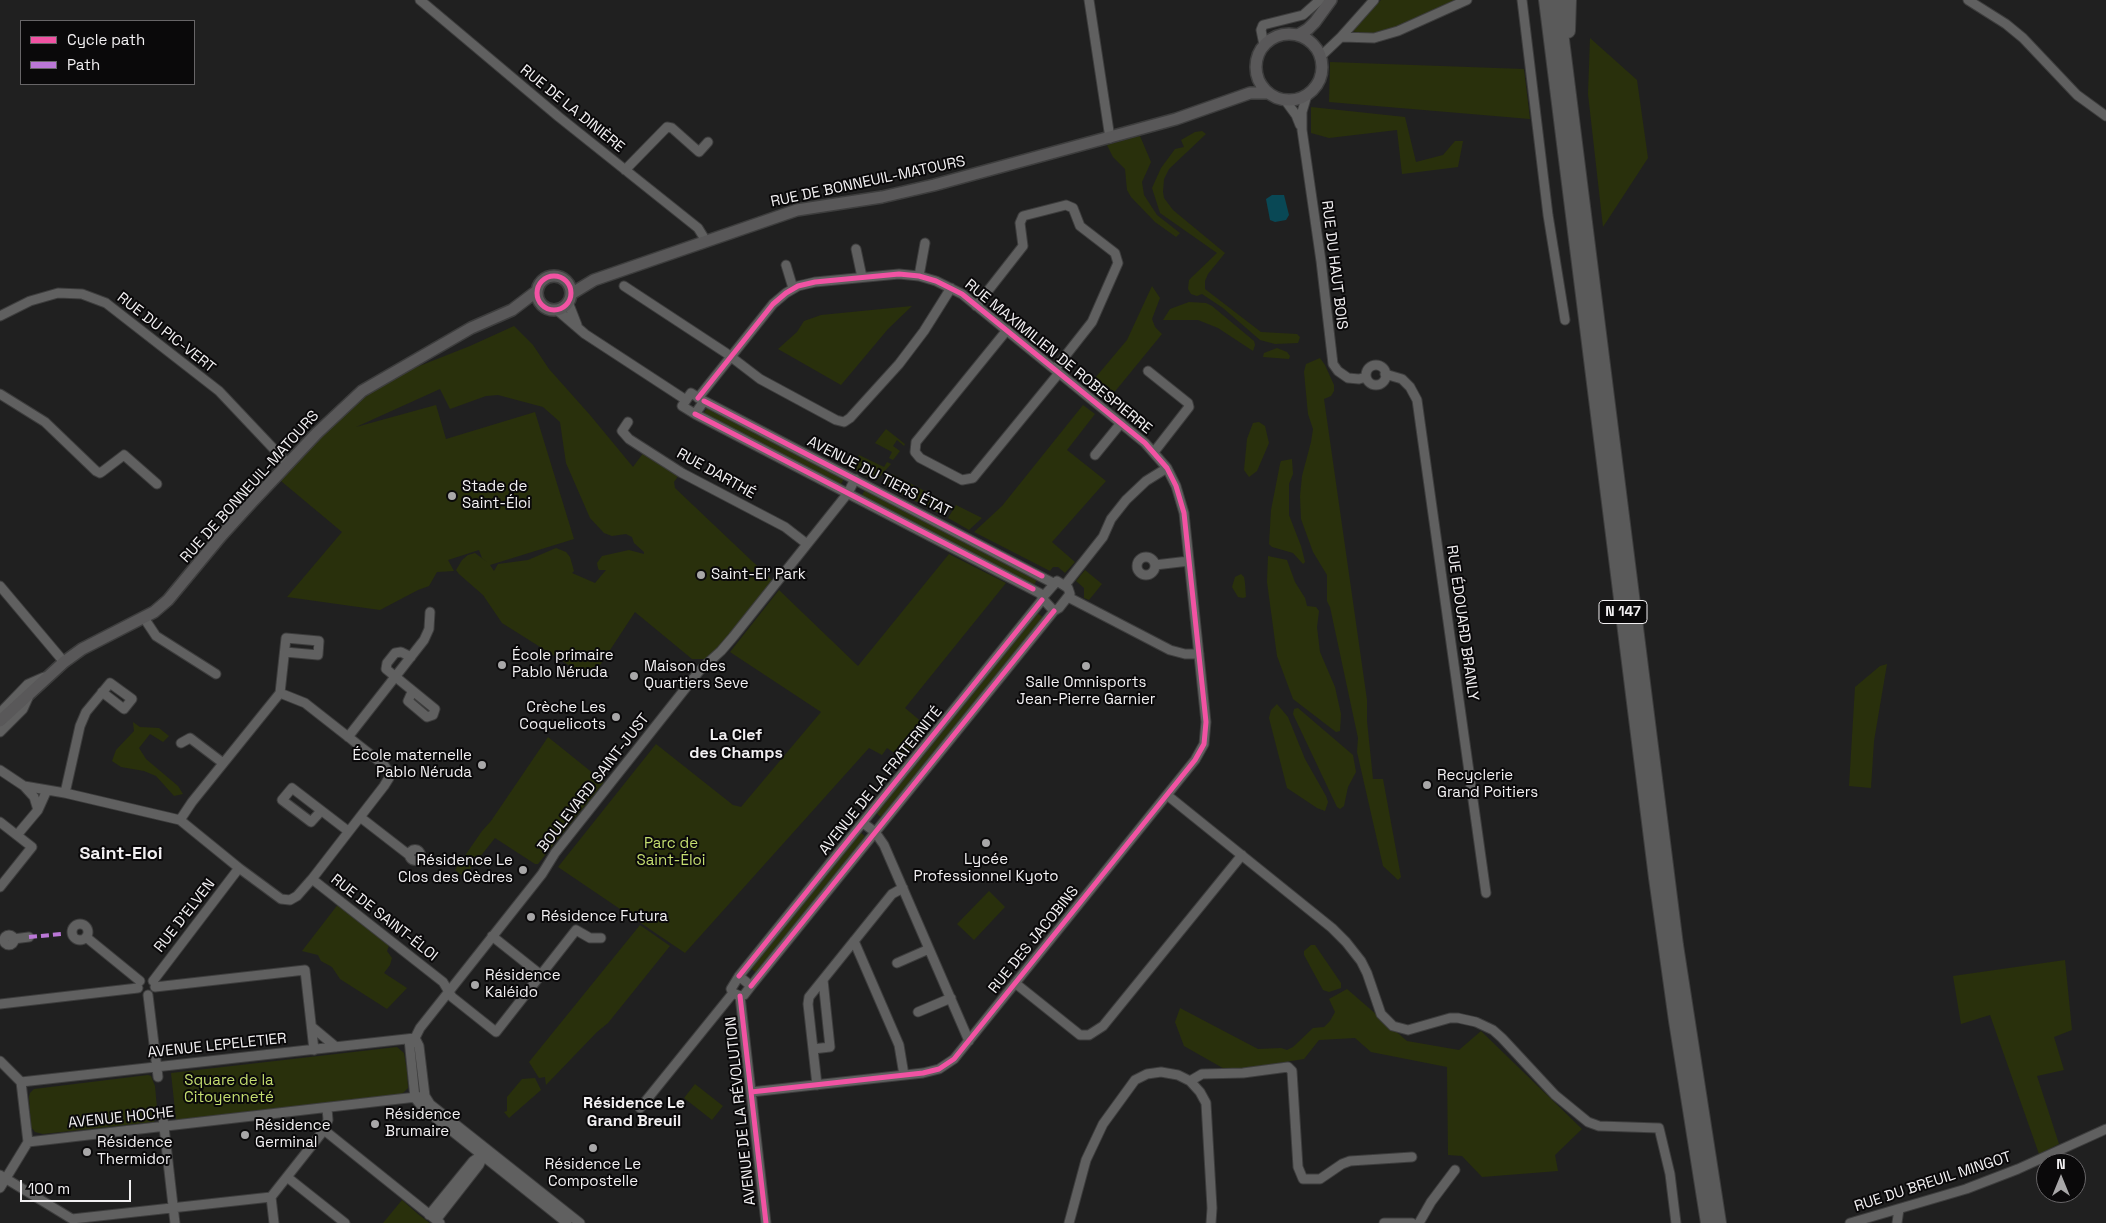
<!DOCTYPE html>
<html>
<head>
<meta charset="utf-8">
<style>
	body { margin:0 }
	#map { position:relative; width:2106px; height:1223px; overflow:hidden; background:#202020; font-family:"Space Grotesk",sans-serif }
	canvas { display:block }
	.legend { position:absolute; left:20px; top:20px; width:175px; height:65px; box-sizing:border-box; background:#0a090a; border:1px solid #676567; margin:0; padding:6px 9px; list-style:none; font-size:15px; color:#f2f0f2 }
	.legend li { display:flex; align-items:center; gap:10px; height:25px }
	.legend b { width:25px; border:1px solid #676567 }
	.north { position:absolute; left:2036px; top:1153px; width:50px; height:50px; box-sizing:border-box; background:#0a090a; border:1px solid #676567; border-radius:50%; rotate:0deg; font-size:14px; font-weight:700; line-height:20px; text-align:center; color:#f2f0f2 }
	.north::after { content:''; display:block; margin:auto; width:18px; height:22px; background:#a8a7a8; clip-path:polygon(50% 0,100% 100%,50% 72%,0 100%) }
	.scale { position:absolute; left:20px; top:1180px; width:111px; height:22px; box-sizing:border-box; border:2px solid #f2f0f2; border-top:0; padding-left:6px; font-size:15px; line-height:18px; white-space:nowrap; color:#f2f0f2; -webkit-text-stroke:4px #0a090a; paint-order:stroke }
</style>
</head>
<body>
<div id="map">
<canvas width="2106" height="1223"></canvas>
<ul class="legend">
<li><b style="height:6px;background:#f153a3"></b>Cycle path</li>
<li><b style="height:6px;background:#ba77d6"></b>Path</li>
</ul>
<div class="north">N</div>
<div class="scale">100 m</div>
</div>
<script>
const ctx = document.querySelector('canvas').getContext('2d');
ctx.lineJoin = 'round';
function fill(path, color) { ctx.fillStyle = color; ctx.fill(path, 'evenodd'); }
const poly = rows => new Path2D(rows.map(r => 'M' + r).join(''));
function trace(path, color, width, dash) { ctx.strokeStyle = color; ctx.lineWidth = width; ctx.lineCap = dash ? 'butt' : 'round'; ctx.setLineDash(dash || []); ctx.stroke(path); }
function drawText(font, color, halo, rows, align = 'center') {
  ctx.font = font + ' "Space Grotesk",sans-serif'; ctx.lineWidth = 4; ctx.setLineDash([]); ctx.textBaseline = 'middle'; ctx.strokeStyle = halo; ctx.fillStyle = color; for (const [text, x, y, turn = 0] of rows) {
    ctx.save(); ctx.translate(x, y); ctx.rotate((+turn || 0) * Math.PI / 180); ctx.textAlign = isNaN(turn) ? turn : align; if (halo) ctx.strokeText(text, 0, 0); ctx.fillText(text, 0, 0); ctx.restore();
  }
}
fill(poly([
	[1381,0,1455,0,1389,30,1373,35,1351,31],
	[1590,38,1637,80,1648,158,1603,227,1588,94],
	[1330,62,1524,69,1530,119,1329,102],
	[1311,107,1405,117,1416,162,1443,155,1455,141,1463,141,1458,167,1402,174,1397,130,1329,138,1311,133],
	[1195,132,1202,131,1206,134,1169,169,1164,179,1163,192,1164,198,1173,210,1225,253,1208,274,1205,281,1205,289,1261,332,1297,334,1300,337,1298,343,1275,344,1260,340,1223,308,1202,294,1197,296,1191,294,1188,289,1189,280,1192,277,1217,253,1160,213,1152,188,1161,168,1175,149,1184,147,1181,140],
	[1140,136,1151,162,1142,182,1144,195,1157,215,1180,233,1176,237,1155,222,1131,197,1127,190,1125,169,1113,157,1107,145],
	[1152,286,1160,298,1152,319,1155,327,1162,334,1108,400,1090,384,1127,340],
	[1189,302,1206,303,1212,306,1254,341,1255,345,1253,351,1218,328,1198,320,1163,320,1170,309],
	[912,306,888,329,841,385,778,349,797,332,804,321,821,315],
	[514,326,533,345,549,369,590,415,633,467,644,452,679,475,674,482,675,488,773,581,720,648,708,659,692,659,635,612,591,679,502,623,483,595,459,574,456,570,462,560,468,555,475,553,487,562,482,558,479,550,448,560,454,571,437,572,429,586,418,590,380,610,287,597,342,532,281,481,337,419,374,390,399,374,470,346],
	[440,389,450,409,486,396,498,395,543,407,560,422,566,463,590,518,604,533,612,536,626,534,632,537,634,543,644,552,644,554,629,550,602,556,597,563,598,568,599,570,606,570,595,583,572,573,574,571,570,557,566,552,556,548,528,560,498,564,494,571,490,565,574,539,535,412,446,439,436,405,356,427],
	[1277,348,1287,352,1290,356,1289,359,1263,357,1264,353],
	[1320,358,1325,365,1334,385,1334,391,1331,396,1324,399,1367,700,1367,721,1373,779,1383,779,1401,877,1398,880,1383,866,1357,752,1358,738,1330,607,1327,601,1327,575,1313,552,1301,519,1300,496,1302,476,1311,442,1313,429,1308,414,1304,372,1306,364],
	[1083,405,1095,414,1067,450,1106,481,1052,542,1075,562,1065,573,1058,567,1053,567,1050,571,974,532,1002,506],
	[708,407,845,477,840,486,703,414],
	[1259,422,1265,426,1269,443,1257,471,1249,477,1244,470,1247,439,1253,423],
	[886,429,905,444,904,446,897,440,893,446,900,451,893,460,889,458,892,452,875,443],
	[859,455,884,467,887,462,891,464,876,481,852,469],
	[1292,459,1293,474,1289,484,1289,515,1301,546,1305,562,1303,564,1293,553,1272,547,1269,544,1271,510,1280,464,1281,461],
	[892,474,952,505,946,517,886,486],
	[866,488,1039,577,1033,586,861,497],
	[956,505,982,518,969,530,948,518],
	[949,554,1006,583,905,708,929,728,904,759,887,748,882,755,869,748,685,953,558,867,656,744,733,805,741,807,821,712,730,652,779,590,858,666],
	[1268,556,1287,560,1295,582,1305,598,1307,606,1316,607,1319,611,1317,627,1320,652,1335,687,1341,714,1340,731,1336,732,1293,699,1277,656,1267,582],
	[1085,570,1102,584,1089,600,1084,598,1084,588,1076,581],
	[1241,574,1244,577,1245,583,1246,597,1243,598,1238,597,1232,587,1235,577],
	[1036,612,1044,618,883,819,875,812],
	[1887,664,1874,741,1871,788,1849,786,1855,687,1880,666],
	[1277,704,1288,717,1305,759,1326,796,1328,802,1325,811,1317,808,1287,788,1269,718,1271,710],
	[1298,708,1353,755,1356,772,1348,787,1344,806,1340,809,1337,807,1293,714,1294,709],
	[133,722,140,727,159,728,169,736,163,742,150,734,139,748,146,759,178,786,183,794,174,796,156,776,144,771,121,767,112,761,116,750,134,731],
	[548,737,604,782,538,864,535,864,495,838,464,877,455,870,482,831,491,821],
	[859,831,867,838,758,974,749,967],
	[989,891,1005,907,974,940,957,924],
	[339,903,390,943,387,951,392,958,390,965,384,973,407,988,387,1009,340,979,332,967,321,961,318,955,302,951],
	[640,925,670,946,608,1023,597,1032,546,1085,545,1077,539,1078,529,1062],
	[1311,945,1315,945,1341,983,1341,988,1329,992,1323,990,1304,955,1304,951],
	[2065,960,2072,1030,2054,1037,2064,1070,2037,1076,2059,1144,2039,1154,1990,1015,1961,1024,1953,976],
	[1347,989,1407,1041,1459,1050,1481,1031,1582,1129,1555,1155,1558,1171,1482,1177,1462,1156,1448,1155,1447,1067,1371,1052,1355,1038,1319,1040,1304,1059,1228,1071,1184,1046,1175,1022,1180,1008,1258,1049,1281,1048,1287,1050,1293,1047,1313,1028,1324,1027,1330,1021,1335,1012,1329,999],
	[397,1047,404,1053,407,1071,408,1088,402,1094,176,1120,171,1073],
	[148,1075,151,1076,155,1086,157,1108,154,1122,43,1134,35,1132,31,1127,29,1097,30,1093,34,1089],
	[535,1078,541,1090,509,1118,504,1112,507,1111,507,1097,522,1079],
	[695,1084,723,1106,712,1120,684,1098],
	[402,1200,419,1215,430,1223,383,1223]
]), '#29300c');
fill(poly([
	[1272,195,1284,195,1289,215,1286,220,1275,222,1270,220,1266,199]
]), '#094855');
const minor = poly([
	[420,0,559,117,698,228,706,241],
	[1089,0,1110,138],
	[1522,0,1548,215,1565,320],
	[1968,0,2006,24,2023,38,2077,95,2106,116],
	[1341,37,1374,38,1398,31,1467,0],
	[1264,45,1261,30,1263,25,1303,15,1320,0],
	[1320,57,1341,37,1374,0],
	[1307,95,1302,112,1302,130,1321,261,1333,364,1338,371,1348,378,1359,379,1366,377],
	[1285,100,1296,115,1300,125],
	[625,170,667,127,672,128,699,152,708,142],
	[856,249,862,277],
	[786,265,793,288],
	[919,276,925,243],
	[624,286,726,353,760,379,836,420,844,422,850,418,899,364,924,331,951,288],
	[568,302,577,325],
	[976,306,1023,246,1020,223,1023,216,1066,205,1073,208,1080,226,1115,253,1118,263,1092,322,1055,369],
	[557,310,585,334,686,400],
	[0,316,30,301,58,293,82,294,106,303,219,391,288,464],
	[1007,330,916,442,915,452,920,458,962,480,973,478,1059,373],
	'1366 375a10 10 0 1 1 20 0a10 10 0 1 1-20 0Z',
	[1148,371,1188,403,1189,407,1154,452],
	[1385,374,1402,379,1410,387,1417,400,1486,893],
	[691,393,704,401,695,414,682,406,691,393],
	[0,394,45,422,96,471,100,473,103,471,124,455,157,484],
	[698,398,773,304,786,293,798,286,815,282,899,274,919,276,936,281,962,294,1145,443,1167,468,1176,486,1184,513,1206,722,1204,744,1195,760,954,1059,939,1069,923,1073,751,1092],
	[704,401,1053,583],
	[695,414,1043,595],
	[628,422,622,431,629,439,682,473,785,527,807,544],
	[1095,455,1121,423],
	'1137 566a9 9 0 1 1 18 0a9 9 0 1 1-18 0Z',
	[1155,565,1189,561],
	[1057,581,1068,588,1070,594,1059,608,1054,611,1042,598,1057,581],
	[1065,585,1103,537,1111,519,1126,500,1146,481,1167,468],
	[0,586,64,662],
	[1068,597,1170,650,1185,654,1199,654],
	[144,618,156,636,216,674],
	[411,657,401,652,395,653,387,663,386,669,435,709,433,715,427,717,408,701,412,692],
	[280,693,305,703,384,765,389,772,389,778,384,786,312,879],
	[0,713,28,684,44,677],
	[0,732,23,709,28,698],
	[348,737,424,640,429,629,430,612],
	[181,743,190,738,223,763],
	[0,770,24,786,65,793,180,820,239,868,281,899,290,900,297,896,312,879,443,982,452,997,496,1032,576,930,590,938,601,938],
	[24,786,34,797,38,810],
	[65,793,80,726,86,712,110,683,132,699,124,709,102,692],
	[1167,795,1332,928,1346,942,1361,961,1367,973,1381,1014,1393,1026,1408,1030,1450,1018,1458,1018,1476,1022,1493,1030,1502,1038,1555,1095,1588,1122,1599,1126,1659,1128,1670,1174,1676,1223],
	[321,811,311,822,282,800,292,788,348,831],
	[360,817,409,855],
	[180,820,192,802,280,693,286,638,319,641,318,655,285,652],
	[0,822,32,847,0,887],
	[863,823,875,832,884,845,969,1041],
	[17,835,38,810,47,790],
	'409.5 855a5.5 5.5 0 1 1 11 0a5.5 5.5 0 1 1-11 0Z',
	'72 932a8 8 0 1 1 16 0a8 8 0 1 1-16 0Z',
	'4 940a5 5 0 1 1 10 0a5 5 0 1 1-10 0Z',
	[492,936,541,975],
	[86,937,140,981],
	[13,939,29,937],
	[854,941,899,1045,904,1075],
	[897,963,929,949],
	[739,976,1042,600],
	[739,976,751,986,744,995,740,996,733,993,731,989,739,976],
	[153,981,239,868],
	[1015,983,1080,1035,1089,1035,1103,1026,1242,855],
	[751,986,1054,611],
	[155,987,305,970,314,1050],
	[148,995,158,1077],
	[740,996,766,1223],
	[0,1004,138,988],
	[918,1012,951,998],
	[312,1027,336,1047],
	[415,1038,420,1028,542,874,555,853,700,670,721,651,733,637,848,493,855,479],
	[415,1038,419,1046,425,1096,430,1104,580,1223],
	[409,1039,415,1098,423,1108,567,1223],
	[813,1049,830,1047,823,980],
	[0,1061,21,1082,28,1142,0,1188],
	[1190,1081,1202,1074,1243,1073,1288,1067,1292,1071,1298,1167,1303,1179,1320,1179,1342,1164,1350,1161,1412,1157],
	[21,1082,415,1038],
	[817,1085,808,1004,809,997,892,894,903,888],
	[640,1108,733,993],
	[163,1118,175,1223],
	[324,1130,440,1223],
	[28,1142,425,1096],
	[0,1175,72,1219,271,1197,324,1130,328,1120,327,1108],
	[287,1177,345,1223],
	[271,1197,274,1223],
	[429,1215,473,1161,482,1155],
	[436,1220,479,1165,485,1152],
	[1069,1223,1086,1160,1103,1124,1135,1080,1147,1074,1161,1072,1178,1075,1190,1081,1200,1092,1206,1103,1212,1208,1211,1223],
	[1384,1223,1412,1223],
	[1419,1223,1431,1202,1455,1170],
	[1850,1223,1966,1189,2018,1169,2106,1129],
	[1897,1223,1899,1209]
]);
const secondary = poly([
	'1256 67a33 33 0 1 1 66 0a33 33 0 1 1-66 0Z',
	[1298,35,1308,29,1315,22,1331,0],
	'537 293a17 17 0 1 1 34 0a17 17 0 1 1-34 0Z',
	[571,294,594,280,797,210,882,197,934,185,1176,119,1250,93,1268,93],
	[0,721,64,662,82,649,154,612,168,600,221,536,251,503,317,433,362,391,471,328,512,310,537,291]
]);
const trunk = poly([
	[1546,0,1656,878,1676,1021,1708,1223],
	[1557,0,1676,945,1719,1223],
	[1568,31,1569,0]
]);
trace(minor, '#3d3d3d', 11);
trace(secondary, '#3d3d3d', 14);
trace(trunk, '#3d3d3d', 16);
trace(minor, '#606060', 9);
trace(secondary, '#595859', 11);
trace(trunk, '#5a5a5a', 14);
trace(poly([
	[29,937,62,934]
]), '#ba77d6', 4, [8, 4]);
trace(poly([
	'537 293a17 17 0 1 1 34 0a17 17 0 1 1-34 0Z',
	[698,398,773,304,786,293,798,286,815,282,899,274,919,276,936,281,962,294,1145,443,1167,468,1176,486,1184,513,1206,722,1204,744,1195,760,954,1059,939,1069,923,1073,751,1092],
	[704,401,1042,576],
	[695,414,1033,589],
	[739,976,1042,600],
	[751,986,1054,611],
	[740,996,766,1223]
]), '#f153a3', 5);
for (const [x, y, r, color] of [
	[452,496,5,"#a8a7a8"],
	[701,575,5,"#a8a7a8"],
	[502,665,5,"#a8a7a8"],
	[1086,666,5,"#a8a7a8"],
	[634,676,5,"#a8a7a8"],
	[616,717,5,"#a8a7a8"],
	[482,765,5,"#a8a7a8"],
	[1427,785,5,"#a8a7a8"],
	[986,843,5,"#a8a7a8"],
	[523,870,5,"#a8a7a8"],
	[531,917,5,"#a8a7a8"],
	[475,985,5,"#a8a7a8"],
	[375,1124,5,"#a8a7a8"],
	[245,1135,5,"#a8a7a8"],
	[593,1148,5,"#a8a7a8"],
	[87,1152,5,"#a8a7a8"]
]) { const dot = new Path2D(); dot.arc(x, y, r, 0, 2 * Math.PI); ctx.fillStyle = color; ctx.fill(dot); trace(dot, '#0a090a', 2); }
for (const [x, y, w] of [
	[1623,612,48]
]) { const box = new Path2D(); box.roundRect(x - w / 2, y - 11.5, w, 23, 4); ctx.fillStyle = '#0a090a'; ctx.fill(box); trace(box, '#f2f0f2', 1); }
drawText('bold 14px', '#f2f0f2', null, [
	["N 147",1623,612]
]);
drawText('15px', '#f2f0f2', '#0a090a', [
	["RUE DE LA DINIÈRE",572,109,39],
	["RUE DE BONNEUIL-MATOURS",868,182,-12],
	["RUE DU HAUT BOIS",1334,265,83],
	["RUE DU PIC-VERT",166,333,38],
	["RUE MAXIMILIEN DE ROBESPIERRE",1058,357,39],
	["RUE DARTHÉ",716,474,29],
	["AVENUE DU TIERS ÉTAT",879,477,27],
	["RUE DE BONNEUIL-MATOURS",250,487,-48],
	["RUE ÉDOUARD BRANLY",1462,623,82],
	["AVENUE DE LA FRATERNITÉ",881,781,-51],
	["BOULEVARD SAINT-JUST",594,783,-52],
	["RUE D'ELVEN",185,916,-52],
	["RUE DE SAINT-ÉLOI",384,918,38],
	["RUE DES JACOBINS",1034,940,-51],
	["AVENUE LEPELETIER",217,1046,-6],
	["AVENUE DE LA RÉVOLUTION",741,1111,-96],
	["AVENUE HOCHE",121,1118,-6],
	["RUE DU BREUIL MINGOT",1933,1182,-18]
]);
drawText('15px', '#f2f0f2', '#0a090a', [
	["Stade de",462,487],
	["Saint-Éloi",462,504],
	["Saint-El' Park",711,575],
	["École primaire",512,656],
	["Pablo Néruda",512,673],
	["Maison des",644,667],
	["Quartiers Seve",644,684],
	["Salle Omnisports",1086,683,"center"],
	["Jean-Pierre Garnier",1086,700,"center"],
	["Crèche Les",606,708,"right"],
	["Coquelicots",606,725,"right"],
	["École maternelle",472,756,"right"],
	["Pablo Néruda",472,773,"right"],
	["Recyclerie",1437,776],
	["Grand Poitiers",1437,793],
	["Lycée",986,860,"center"],
	["Professionnel Kyoto",986,877,"center"],
	["Résidence Le",513,861,"right"],
	["Clos des Cèdres",513,878,"right"],
	["Résidence Futura",541,917],
	["Résidence",485,976],
	["Kaléido",485,993],
	["Résidence",385,1115],
	["Brumaire",385,1132],
	["Résidence",255,1126],
	["Germinal",255,1143],
	["Résidence",97,1143],
	["Thermidor",97,1160],
	["Résidence Le",593,1165,"center"],
	["Compostelle",593,1182,"center"]
], 'left');
drawText('15px', '#c5de70', '#0a090a', [
	["Parc de",671,844],
	["Saint-Éloi",671,861],
	["Square de la",229,1081],
	["Citoyenneté",229,1098]
]);
drawText('bold 16px', '#f2f0f2', '#0a090a', [
	["La Clef",736,736],
	["des Champs",736,754],
	["Résidence Le",634,1104],
	["Grand Breuil",634,1122]
]);
drawText('bold 18px', '#f2f0f2', '#0a090a', [
	["Saint-Eloi",121,854]
]);
</script>
</body>
</html>
